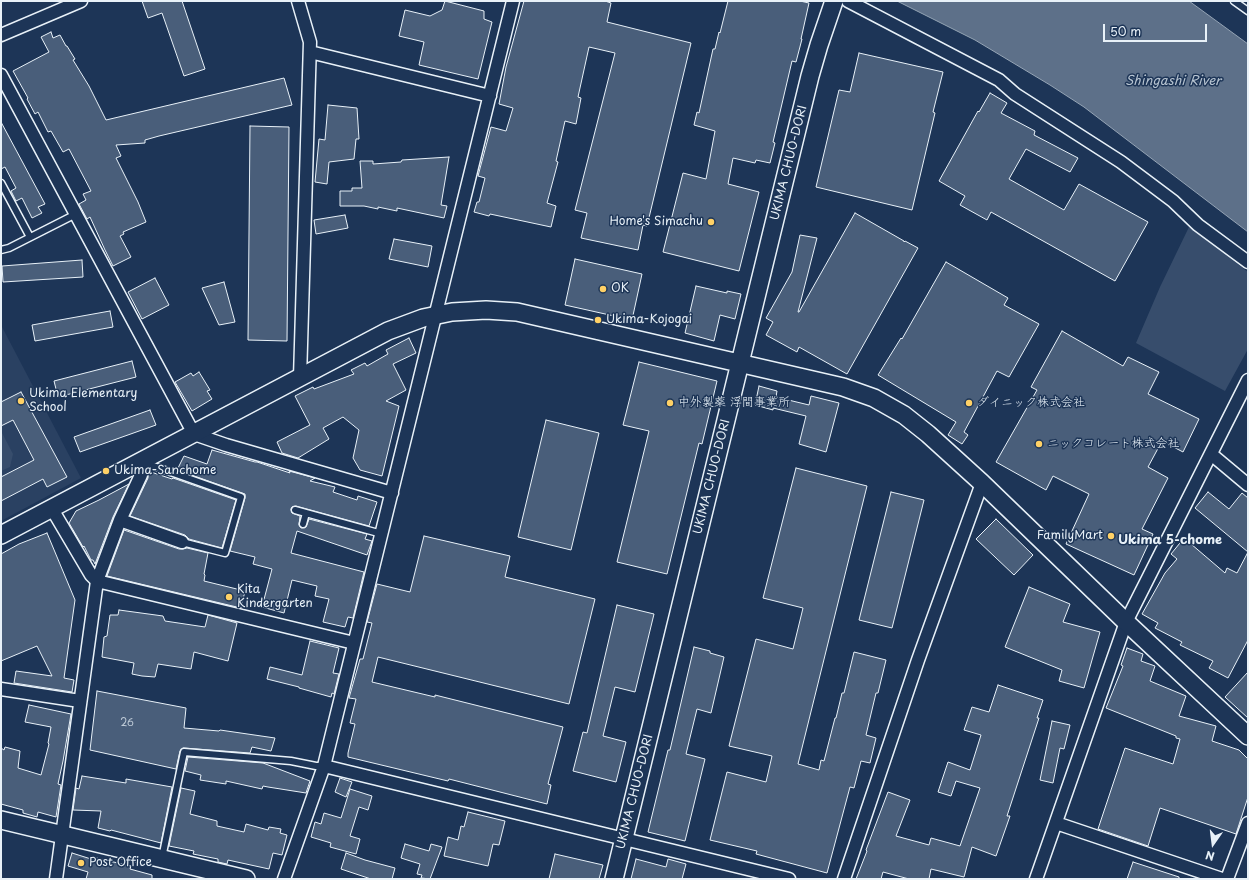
<!DOCTYPE html>
<html>
<head>
<meta charset="utf-8">
<style>
	body { margin:0 }
	#map { position:relative; width:1249px; height:880px; overflow:hidden; background:#1d3557; font-family:"Playpen Sans",sans-serif }
	canvas { display:block }
	.frame { position:absolute; inset:0; border:2px solid #e8f1f8; pointer-events:none }
	.north { position:absolute; left:1193px; top:824px; width:40px; height:40px; -webkit-text-stroke:3px #1d3557; paint-order:stroke; rotate:194deg; font-size:11px; font-weight:700; line-height:16px; text-align:center; color:#e8f1f8 }
	.north::after { content:''; display:block; margin:auto; width:14px; height:18px; background:#e8f1f8; clip-path:polygon(50% 0,100% 100%,50% 72%,0 100%) }
	.scale { position:absolute; left:1103px; top:24px; width:104px; height:18px; box-sizing:border-box; border:2px solid #e8f1f8; border-top:0; padding-left:5px; font-size:12px; line-height:14px; white-space:nowrap; color:#e8f1f8; -webkit-text-stroke:3px #1d3557; paint-order:stroke }
</style>
</head>
<body>
<div id="map">
<canvas width="1249" height="880"></canvas>
<div class="frame"></div>
<div class="north">N</div>
<div class="scale">50 m</div>
</div>
<script>
const ctx = document.querySelector('canvas').getContext('2d');
ctx.lineJoin = 'round';
function fill(path, color) { ctx.fillStyle = color; ctx.fill(path, 'evenodd'); }
const poly = rows => new Path2D(rows.map(r => 'M' + r).join(''));
function trace(path, color, width, dash) { ctx.strokeStyle = color; ctx.lineWidth = width; ctx.lineCap = dash ? 'butt' : 'round'; ctx.setLineDash(dash || []); ctx.stroke(path); }
function drawText(font, color, halo, rows, align = 'center') {
  ctx.font = font + ' "Playpen Sans","Klee One",sans-serif'; ctx.lineWidth = 3; ctx.setLineDash([]); ctx.textBaseline = 'middle'; ctx.strokeStyle = halo; ctx.fillStyle = color; for (const [text, x, y, turn = 0] of rows) {
    ctx.save(); ctx.translate(x, y); ctx.rotate((+turn || 0) * Math.PI / 180); ctx.textAlign = isNaN(turn) ? turn : align; if (halo) ctx.strokeText(text, 0, 0); ctx.fillText(text, 0, 0); ctx.restore();
  }
}
fill(poly([
	[1,325,81,478,1,521]
]), '#2a4162');
fill(poly([
	[1189,227,1248,272,1248,349,1225,391,1136,343,1160,287],
	[1,431,13,454,10,467,1,471]
]), '#374d6c');
const water = poly([
	[897,1,1189,1,1248,44,1248,232,1084,107,1050,85,975,40,897,1]
]);
fill(water, '#5d7089');
trace(water, '#95a4b5', 1);
const building = poly([
	[142,1,182,1,205,69,184,76,162,13,148,18,142,1],
	[445,1,484,11,484,19,492,22,478,79,419,65,424,42,399,36,405,10,430,16,442,10,445,1],
	[524,1,605,1,611,3,607,22,691,43,647,226,643,225,638,250,581,238,587,213,575,210,615,53,589,47,578,97,581,98,576,124,565,121,556,161,558,162,547,203,556,206,551,227,490,214,489,216,474,212,477,202,479,202,485,178,478,176,491,127,506,131,513,108,499,104,506,67,524,1],
	[728,1,800,1,809,3,801,39,802,39,796,62,792,61,773,142,775,143,770,163,756,160,755,163,733,158,728,184,759,192,739,271,663,252,683,173,706,179,715,131,694,125,697,112,699,113,713,49,715,49,719,32,720,33,728,1],
	[51,32,53,38,60,35,66,46,67,46,75,59,73,60,89,86,106,120,284,78,292,105,159,136,145,140,145,143,116,145,121,156,116,158,138,202,146,222,123,232,124,234,120,236,131,257,113,266,105,250,90,217,87,219,79,204,86,200,83,194,91,191,69,149,63,152,51,131,48,132,38,112,35,114,27,99,28,98,13,71,49,52,41,37,51,32],
	[859,53,943,72,933,112,935,113,912,210,816,187,839,90,850,92,859,53],
	[990,93,1007,103,1001,113,1035,131,1034,135,1078,158,1070,172,1026,149,1009,179,1064,210,1079,184,1148,222,1115,281,991,212,987,220,960,205,965,196,939,181,978,111,979,112,990,93],
	[328,105,357,108,359,139,356,139,354,159,329,162,327,184,315,182,319,139,325,140,328,105],
	[1,122,45,204,38,207,42,213,32,218,22,198,16,201,11,191,16,188,5,167,1,169,1,122],
	[250,126,289,127,287,341,248,340,250,126],
	[449,157,441,205,447,206,444,218,397,208,397,211,378,207,378,209,364,206,340,206,340,191,352,191,352,188,362,188,360,161,373,161,373,164,401,162,402,160,449,157],
	[855,213,904,241,904,242,905,241,918,248,847,374,799,347,797,352,766,335,773,322,766,318,792,272,800,235,817,238,798,312,799,312,855,213],
	[345,215,348,228,316,234,314,220,345,215],
	[394,239,432,246,428,267,389,259,394,239],
	[575,259,642,274,632,320,565,305,575,259],
	[82,260,83,277,3,282,2,266,82,260],
	[946,262,1008,298,1004,305,1039,324,1009,377,997,371,964,432,968,435,962,444,948,435,956,422,878,375,901,338,902,339,946,262],
	[155,278,169,305,142,319,128,292,155,278],
	[224,282,235,322,219,325,202,288,224,282],
	[696,286,727,293,727,291,741,294,735,319,720,315,714,341,685,333,696,286],
	[110,311,113,327,35,341,32,325,110,311],
	[1062,331,1123,366,1128,357,1159,372,1148,394,1199,419,1183,452,1162,441,1148,467,1168,478,1142,529,1153,534,1134,575,1066,544,1089,494,1053,476,1046,490,996,462,1037,390,1031,387,1062,331],
	[409,338,416,353,393,364,406,390,386,401,399,406,382,476,360,470,353,458,359,430,343,417,323,428,329,439,298,458,282,453,277,442,310,425,295,396,313,387,314,389,354,374,351,370,365,363,367,366,388,354,386,350,409,338],
	[132,361,136,377,58,397,54,381,132,361],
	[639,362,717,381,702,444,699,443,667,574,617,562,649,431,623,425,639,362],
	[199,372,210,390,207,391,212,399,192,411,175,382,191,373,193,376,199,372],
	[759,386,777,391,776,397,809,405,811,396,839,403,826,452,799,444,806,416,773,408,773,410,755,405,759,386],
	[21,392,67,477,47,487,43,479,1,501,1,477,34,460,13,420,1,426,1,402,21,392],
	[150,410,156,425,80,452,74,437,150,410],
	[546,420,599,433,571,550,518,537,546,420],
	[212,450,255,462,257,462,290,473,289,471,315,478,310,481,335,487,333,492,357,500,358,496,377,502,369,526,296,506,292,507,291,509,292,513,300,516,299,525,301,528,306,527,309,519,367,534,365,539,372,541,367,555,297,531,291,553,364,572,353,618,348,617,345,627,323,622,329,599,315,596,317,586,292,580,284,613,262,607,272,569,253,564,255,557,230,551,245,498,245,494,177,470,184,456,207,464,212,450],
	[796,468,867,486,798,764,819,770,821,760,824,761,835,718,836,718,842,693,844,693,854,652,886,660,878,693,876,693,866,735,876,738,870,763,861,761,854,788,850,787,827,873,756,854,757,851,710,840,727,772,766,782,772,756,729,746,756,639,793,649,803,608,763,598,796,468],
	[148,471,172,479,173,478,236,500,222,548,189,539,185,535,130,516,148,478,148,471],
	[129,484,113,517,95,564,93,560,91,560,84,546,83,547,69,523,76,511,99,500,129,484],
	[891,492,924,500,892,628,859,620,891,492],
	[1208,492,1229,509,1242,493,1248,498,1248,640,1228,678,1209,668,1213,661,1180,645,1182,642,1155,628,1158,623,1142,614,1165,573,1177,559,1171,554,1184,538,1225,573,1227,568,1237,573,1248,552,1195,508,1208,492],
	[996,519,1033,555,1014,575,976,539,996,519],
	[124,530,179,549,183,549,187,548,208,553,204,574,205,575,204,581,245,591,241,608,107,576,124,530],
	[47,533,75,600,64,678,74,680,72,692,14,683,16,671,52,676,37,646,1,661,1,554,19,544,47,533],
	[424,536,510,556,505,577,595,599,569,704,378,657,372,682,435,697,435,695,563,727,548,784,551,785,547,804,449,779,448,781,348,757,348,753,355,724,350,723,356,699,349,698,360,659,363,659,372,623,367,622,377,584,410,592,424,536],
	[1029,587,1070,604,1063,622,1100,632,1084,688,1059,681,1062,670,1005,647,1029,587],
	[617,605,654,614,635,692,615,687,603,736,626,742,616,782,573,771,583,732,587,733,617,605],
	[119,610,163,616,165,621,205,627,208,615,237,623,228,661,194,652,191,669,158,664,155,677,142,676,132,674,134,663,102,657,104,637,107,636,110,615,118,615,119,610],
	[310,641,339,648,333,673,339,674,334,694,332,693,331,697,299,688,299,687,267,679,270,667,302,675,310,641],
	[694,647,710,651,710,653,724,657,711,713,697,709,686,754,705,759,685,841,648,832,668,750,670,750,694,647],
	[1127,648,1143,654,1141,661,1155,666,1150,681,1186,696,1179,716,1216,726,1212,741,1239,750,1248,759,1248,797,1236,834,1160,808,1148,846,1098,829,1125,748,1173,764,1180,739,1176,738,1176,736,1106,708,1123,666,1121,665,1127,648],
	[1248,672,1248,718,1225,697,1248,672],
	[998,685,1043,700,1037,718,1039,718,1007,816,1010,816,996,856,972,847,964,877,931,869,929,879,909,879,883,872,881,879,856,879,867,851,866,850,888,792,910,800,896,836,929,845,931,838,960,846,980,788,956,781,951,796,938,792,948,762,970,770,981,735,964,730,972,707,989,712,998,685],
	[97,691,186,708,184,728,219,731,220,730,275,738,271,751,252,747,250,753,183,748,180,751,176,769,90,750,97,691],
	[29,705,71,714,63,761,58,784,61,785,56,817,38,812,37,817,23,813,23,810,1,804,1,748,4,750,5,747,20,751,18,768,41,775,49,744,48,743,51,727,25,722,29,705],
	[1052,721,1070,725,1064,749,1060,748,1053,783,1040,780,1052,721],
	[188,757,263,763,310,781,306,793,268,787,263,786,262,789,226,781,226,784,200,780,201,775,185,771,188,757],
	[82,776,126,783,126,779,172,787,161,843,111,830,110,831,98,828,101,811,73,810,76,788,79,789,82,776],
	[340,778,352,782,346,797,335,792,340,778],
	[181,788,195,791,190,814,217,821,217,826,244,832,246,824,268,830,269,827,281,829,280,833,287,835,282,855,273,853,269,869,228,860,227,864,218,862,218,859,193,854,194,851,169,846,181,788],
	[350,789,372,796,368,810,359,807,350,836,360,839,356,854,330,847,331,843,311,837,315,822,321,824,324,813,341,818,350,789],
	[468,812,505,821,499,845,493,844,488,866,444,856,448,837,458,840,461,826,464,827,468,812],
	[405,844,429,851,431,844,442,847,430,879,421,878,422,875,417,874,420,864,401,858,405,844],
	[72,853,91,859,92,857,131,866,130,869,152,875,152,879,86,879,88,872,68,866,72,853],
	[346,853,365,860,395,868,392,879,371,879,341,869,346,853],
	[555,854,603,865,599,879,549,879,555,854],
	[636,859,666,867,668,859,686,864,682,879,631,879,636,859],
	[1133,862,1179,877,1179,879,1127,879,1133,862]
]);
fill(building, '#495e7a');
trace(building, '#e8f1f8', 1);
const lane = poly([
	[1234,1,1248,11],
	[1,183,30,237],
	[1,250,9,248,76,214],
	[145,463,241,497,225,553,182,542],
	[295,510,382,534],
	[303,524,306,513],
	[162,858,184,752,291,761,316,766,324,766]
]);
const street = poly([
	[298,1,310,42,300,378],
	[848,1,999,80,1015,94,1121,162,1173,201,1198,225,1248,262],
	[1,35,81,1],
	[310,52,490,96],
	[1,75,194,434,226,445,392,493],
	[1211,454,1248,485],
	[52,509,91,575,97,581,354,643],
	[120,520,182,542],
	[1,689,80,701],
	[324,766,789,879],
	[1056,823,1222,879],
	[56,879,97,581,120,520,141,475,140,461],
	[284,879,324,766,513,1],
	[844,879,918,660,982,483],
	[1036,879,1126,622,1248,380],
	[1227,879,1248,823]
]);
const secondary = poly([
	[1,535,388,331,423,318,452,312,486,310,517,312,843,387,874,398,904,415,928,434,982,483,1126,622,1248,736],
	[1,820,246,879],
	[614,879,810,76,819,45,834,1]
]);
trace(lane, '#e8f1f8', 9);
trace(street, '#e8f1f8', 15);
trace(secondary, '#e8f1f8', 20);
trace(lane, '#1d3557', 6);
trace(street, '#1d3557', 12);
trace(secondary, '#1d3557', 17);
for (const [x, y, r, color] of [
	[711,222,4,"#ffd166"],
	[603,289,4,"#ffd166"],
	[598,320,4,"#ffd166"],
	[21,401,4,"#ffd166"],
	[670,403,4,"#ffd166"],
	[969,403,4,"#ffd166"],
	[1039,444,4,"#ffd166"],
	[106,471,4,"#ffd166"],
	[1111,536,4,"#ffd166"],
	[229,597,4,"#ffd166"],
	[81,863,4,"#ffd166"]
]) { const dot = new Path2D(); dot.arc(x, y, r, 0, 2 * Math.PI); ctx.fillStyle = color; ctx.fill(dot); trace(dot, '#1d3557', 1.5); }
drawText('10px', '#c0ccd8', null, [
	["26",127,723]
]);
drawText('12px', '#e8f1f8', '#1d3557', [
	["UKIMA CHUO-DORI",789,163,-76],
	["UKIMA CHUO-DORI",712,477,-76],
	["UKIMA CHUO-DORI",635,792,-76]
]);
drawText('12px', '#e8f1f8', '#1d3557', [
	["Home's Simachu",703,222,"right"],
	["OK",611,289],
	["Ukima-Kojogai",606,320],
	["Ukima Elementary",29,394],
	["School",29,408],
	["中外製薬 浮間事業所",678,403],
	["ダイニック株式会社",977,403],
	["ニックコレート株式会社",1047,444],
	["Ukima-Sanchome",114,471],
	["FamilyMart",1103,536,"right"],
	["Kita",237,590],
	["Kindergarten",237,604],
	["Post Office",89,863]
], 'left');
drawText('italic 13px', '#b7c4d1', '#1d3557', [
	["Shingashi River",1173,81]
]);
drawText('bold 13px', '#e8f1f8', '#1d3557', [
	["Ukima 5-chome",1170,540]
]);
</script>
</body>
</html>
